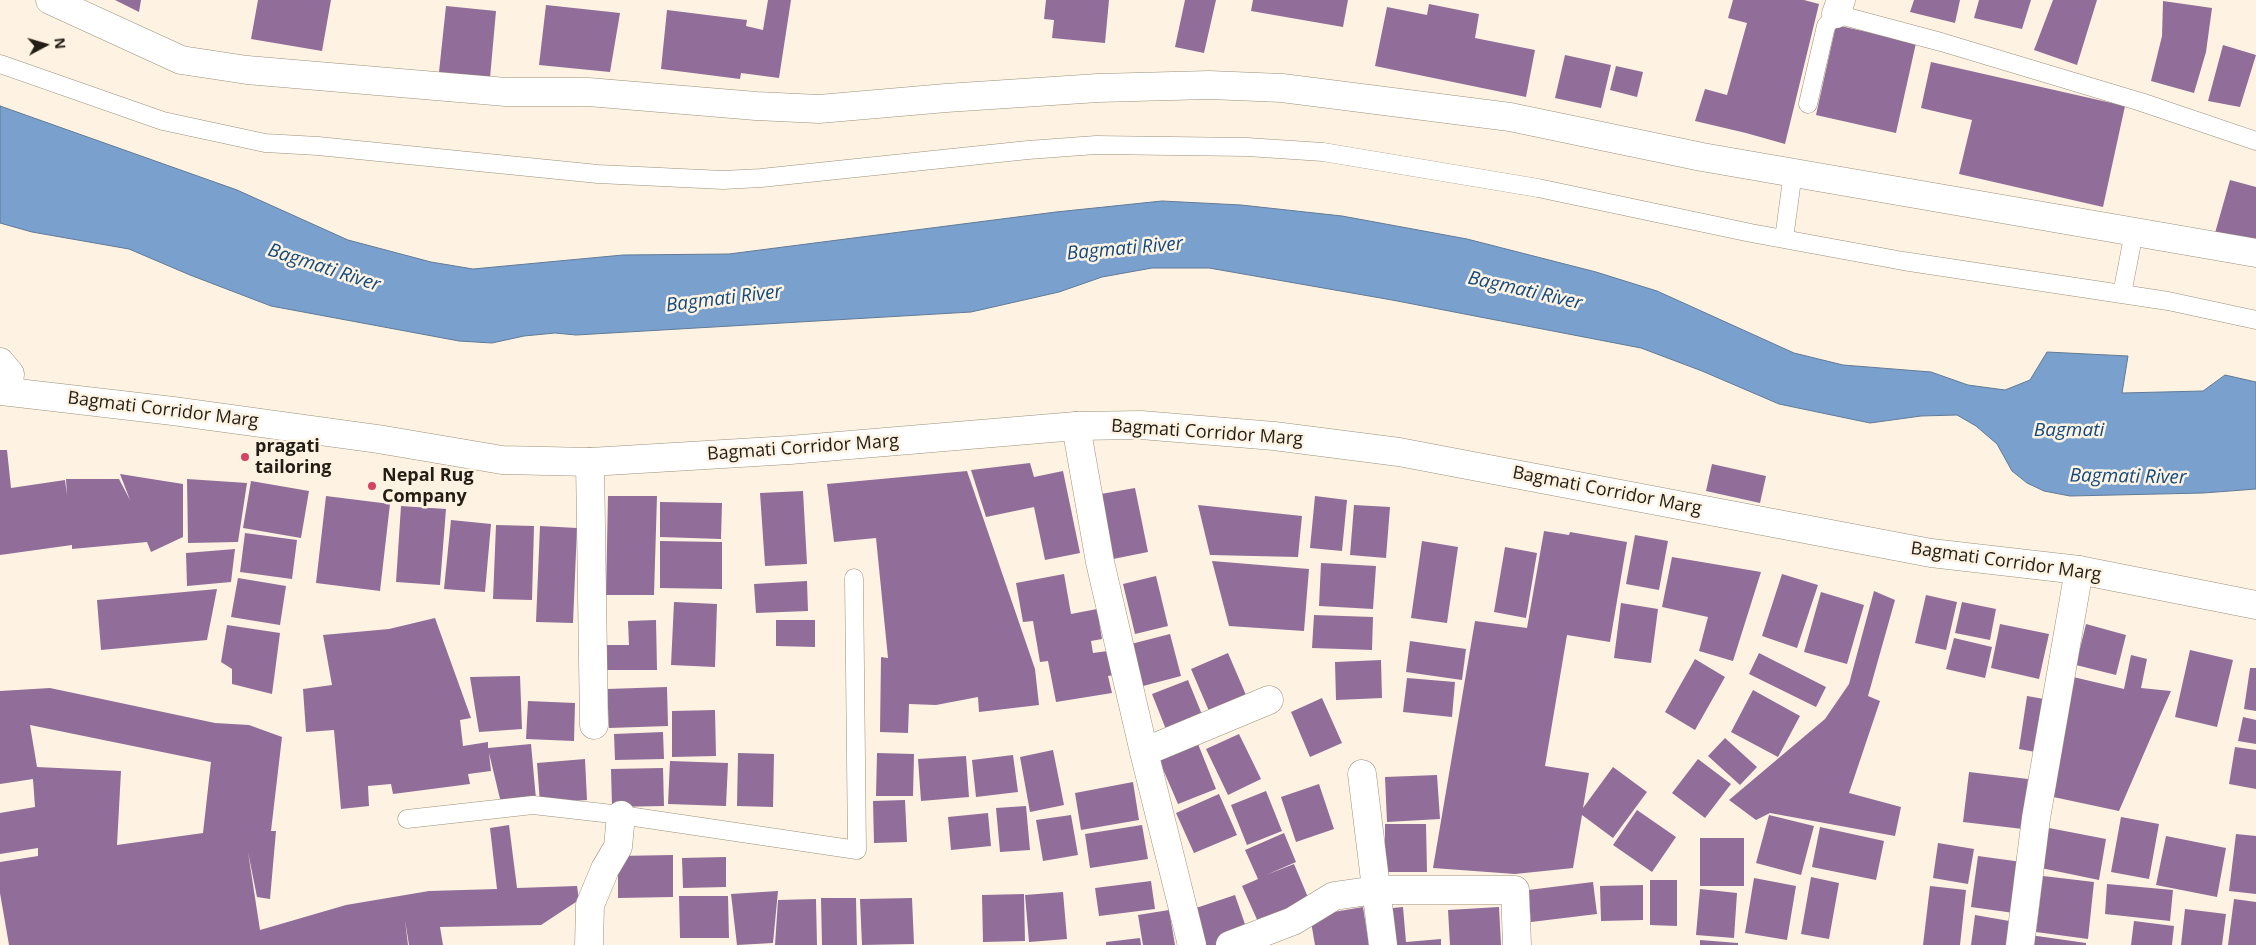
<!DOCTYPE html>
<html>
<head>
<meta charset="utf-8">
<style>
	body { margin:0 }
	#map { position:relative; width:2256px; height:945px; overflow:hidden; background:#fef3e2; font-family:"Open Sans",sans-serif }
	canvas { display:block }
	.north { position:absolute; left:20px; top:20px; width:50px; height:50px; -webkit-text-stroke:4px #fef3e2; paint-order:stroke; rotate:84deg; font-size:14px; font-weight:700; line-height:20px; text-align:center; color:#221d15 }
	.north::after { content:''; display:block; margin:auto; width:18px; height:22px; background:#221d15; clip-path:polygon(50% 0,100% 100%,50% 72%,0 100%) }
</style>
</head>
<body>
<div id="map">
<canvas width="2256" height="945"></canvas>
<div class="north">N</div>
</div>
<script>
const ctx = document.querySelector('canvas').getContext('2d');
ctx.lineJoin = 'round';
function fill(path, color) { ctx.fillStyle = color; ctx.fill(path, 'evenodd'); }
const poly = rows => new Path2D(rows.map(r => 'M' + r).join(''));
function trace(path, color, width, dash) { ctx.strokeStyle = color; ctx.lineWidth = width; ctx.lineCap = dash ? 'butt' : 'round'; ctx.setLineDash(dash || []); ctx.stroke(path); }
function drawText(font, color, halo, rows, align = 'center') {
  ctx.font = font + ' "Open Sans",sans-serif'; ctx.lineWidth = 5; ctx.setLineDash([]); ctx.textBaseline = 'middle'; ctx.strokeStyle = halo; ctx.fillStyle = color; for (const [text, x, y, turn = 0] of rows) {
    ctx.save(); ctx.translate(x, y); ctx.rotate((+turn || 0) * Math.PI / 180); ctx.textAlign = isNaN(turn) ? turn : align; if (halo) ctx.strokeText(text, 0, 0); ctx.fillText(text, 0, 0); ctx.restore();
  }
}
const water = poly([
	[0,106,237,190,348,240,431,262,473,269,623,255,729,254,1056,212,1162,201,1241,205,1342,216,1467,239,1596,272,1657,291,1794,353,1843,365,1931,372,1968,385,2005,390,2030,380,2047,352,2128,356,2122,393,2203,391,2225,375,2256,382,2256,489,2203,493,2070,496,2044,491,2027,483,2012,471,1997,444,1976,426,1957,415,1921,416,1870,423,1779,404,1702,371,1641,348,1392,300,1209,268,1152,268,1102,277,1059,292,971,312,576,335,555,333,524,336,492,343,459,341,271,306,190,275,129,249,32,232,0,223,0,106]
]);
fill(water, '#7aa1cd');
trace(water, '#607996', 1);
fill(poly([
	[115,0,141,0,139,12],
	[258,0,331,0,322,51,251,39],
	[768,0,791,0,779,78,741,73,740,79,661,69,667,10,747,20,746,26,763,30],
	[1046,0,1109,0,1105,43,1052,38,1054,20,1044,19],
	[1185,0,1216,0,1204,53,1175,47],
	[1253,0,1348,0,1343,27,1251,11],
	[1733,0,1804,0,1819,4,1785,144,1746,133,1695,121,1705,89,1727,95,1747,23,1728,18],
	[1914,0,1960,0,1955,23,1910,12],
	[1979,0,2031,0,2022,29,1974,18],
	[2053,0,2097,0,2077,65,2034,50],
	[2163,1,2212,8,2206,52,2194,93,2151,81,2162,36],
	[1429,4,1479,14,1475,38,1535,50,1526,97,1375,66,1387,7,1427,15],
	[546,5,620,13,610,72,539,65],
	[446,6,496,11,490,78,439,72],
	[1836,25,1916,43,1896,133,1816,115],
	[2223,45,2256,55,2240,107,2208,101],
	[1565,55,1611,65,1601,108,1555,98],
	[1931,62,2125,106,2103,207,1959,174,1972,120,1921,108],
	[1616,66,1643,72,1637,97,1610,90],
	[2230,180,2256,187,2256,244,2215,233],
	[0,450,7,450,11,488,65,480,67,495,66,479,119,479,130,500,120,474,183,484,183,537,151,552,147,542,72,549,72,545,0,555],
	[1030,463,1034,477,1063,471,1080,553,1045,560,1034,507,986,517,971,470],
	[1712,464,1766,476,1760,503,1706,491],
	[967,471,1035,669,1039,705,979,712,978,697,936,705,909,704,908,733,880,732,881,657,888,658,876,538,834,542,827,484],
	[187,479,247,483,238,542,188,543],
	[251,481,309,491,301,538,243,528],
	[1135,488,1148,552,1113,559,1101,494],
	[803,491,807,564,765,566,760,493],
	[326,496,390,504,380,591,316,583],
	[608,496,657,496,654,595,606,595],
	[1315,496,1347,500,1342,551,1310,548],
	[660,502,722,503,721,539,660,537],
	[1198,505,1302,516,1298,557,1210,555],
	[1354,505,1390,507,1386,558,1350,555],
	[401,506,446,509,440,585,396,582],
	[451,520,491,524,485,592,444,589],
	[496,525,534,526,532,600,493,599],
	[540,526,577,528,573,623,536,622],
	[1544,531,1569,535,1570,532,1627,542,1610,642,1567,635,1545,766,1589,773,1583,808,1613,767,1647,792,1613,838,1582,815,1573,868,1515,874,1433,868,1475,621,1527,628],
	[245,533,297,540,292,579,240,572],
	[1635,535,1668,541,1659,590,1626,584],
	[660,541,722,542,722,589,660,588],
	[1422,541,1458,547,1447,623,1411,618],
	[1505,547,1537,553,1526,618,1494,612],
	[235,549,231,582,187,586,186,553],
	[1672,557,1761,572,1733,661,1699,651,1708,617,1662,607],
	[1212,561,1309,569,1304,631,1229,626],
	[1321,563,1376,566,1373,609,1319,606],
	[1064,574,1071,614,1097,609,1102,639,1091,641,1093,653,1115,650,1119,674,1108,676,1112,693,1056,702,1048,661,1040,662,1033,621,1023,622,1016,583],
	[1782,574,1818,585,1797,648,1762,636],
	[1156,576,1168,626,1135,634,1123,584],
	[238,578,286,586,280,625,231,617],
	[807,581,808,611,756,613,754,584],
	[217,589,207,640,101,650,97,600],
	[1874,591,1895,600,1868,696,1880,701,1849,793,1901,807,1895,836,1770,813,1756,820,1729,800,1825,719,1849,684],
	[1821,592,1864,605,1847,664,1804,652],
	[1926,595,1957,602,1946,650,1915,643],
	[674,602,717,604,715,667,671,665],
	[1962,602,1996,609,1990,640,1955,633],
	[1621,603,1658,609,1651,663,1614,658],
	[1314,615,1373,617,1372,650,1312,648],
	[435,618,471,718,460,720,463,746,488,742,488,748,531,744,536,799,501,803,489,753,491,771,468,774,470,784,393,794,391,784,368,786,369,806,341,809,334,730,306,732,303,689,332,685,323,635,389,629],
	[656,620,657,670,599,670,600,645,629,645,628,621],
	[776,620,815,620,815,647,776,646],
	[2000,624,2049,634,2039,679,1991,668],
	[2086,624,2126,635,2116,675,2076,665],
	[227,625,280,633,272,694,232,684,232,669,221,662],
	[1170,634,1181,676,1143,686,1131,644],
	[1954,638,1992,647,1985,678,1946,669],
	[1410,641,1466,649,1462,680,1406,672],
	[2190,650,2233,660,2217,727,2175,717],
	[1228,653,1246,695,1209,711,1191,669],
	[1759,653,1826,687,1816,707,1749,674],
	[2131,655,2147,659,2141,688,2171,691,2119,811,2044,795,2069,676,2124,689],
	[1695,659,1725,677,1695,730,1665,712],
	[1381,660,1382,698,1336,700,1335,662],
	[2250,668,2256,668,2256,711,2244,709],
	[520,676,522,729,479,732,470,677],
	[1407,678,1455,682,1452,717,1403,712],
	[1188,680,1203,717,1167,732,1152,694],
	[667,687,668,726,609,728,607,689],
	[50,688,215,723,249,725,282,737,271,831,276,831,270,899,257,897,248,852,260,930,346,905,429,891,497,889,490,828,509,825,517,888,577,886,579,900,541,925,440,927,443,945,409,945,405,920,408,945,9,945,0,893,0,862,38,856,38,848,0,854,0,813,35,807,33,779,0,784,0,691],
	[30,725,211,762,203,833,117,845,121,771,37,767],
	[1753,690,1800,716,1778,757,1731,732],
	[2027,696,2050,700,2041,753,2019,749],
	[1322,698,1342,743,1310,757,1291,712],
	[528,701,575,703,574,741,526,739],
	[715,710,716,756,672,757,672,711],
	[2243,717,2256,720,2256,744,2238,741],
	[663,732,664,759,615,760,614,734],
	[1239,734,1261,779,1228,795,1206,749],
	[1725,738,1757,767,1740,785,1708,756],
	[1198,744,1216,789,1178,804,1159,760],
	[2235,747,2256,750,2256,789,2229,784],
	[1053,750,1064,805,1030,812,1020,757],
	[738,753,774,754,773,807,737,806],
	[877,753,914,754,913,796,876,796],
	[1013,755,1018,792,976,797,972,760],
	[966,756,969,797,921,801,918,759],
	[585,759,587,800,540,803,537,763],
	[1698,759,1731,784,1705,818,1672,793],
	[670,761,728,763,726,806,668,804],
	[663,768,664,806,612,807,611,769],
	[1969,772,2028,779,2023,829,1963,822],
	[1437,775,1440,819,1387,822,1385,777],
	[1133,782,1139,820,1081,830,1075,793],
	[1319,784,1334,829,1296,842,1281,797],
	[1266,791,1282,831,1247,845,1231,805],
	[1219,794,1237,835,1194,853,1176,813],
	[905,800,907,842,874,843,873,801],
	[1026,806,1030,850,1000,852,996,808],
	[1637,810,1676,837,1652,872,1613,845],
	[988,813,991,846,951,850,948,817],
	[1071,815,1078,855,1043,861,1036,820],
	[1769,815,1814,826,1801,875,1756,863],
	[2121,817,2159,824,2149,879,2111,872],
	[1385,824,1426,824,1427,872,1385,872],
	[1142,825,1148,859,1090,868,1085,834],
	[1820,827,1884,841,1876,880,1812,867],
	[2049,828,2106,839,2099,880,2041,868],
	[1284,833,1296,862,1266,875,1294,864,1310,902,1259,924,1242,886,1258,879,1245,850],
	[2236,834,2256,836,2256,894,2229,891],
	[2166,836,2226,848,2217,897,2156,885],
	[1700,838,1744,838,1744,886,1700,886],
	[1938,843,1974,849,1968,884,1933,878],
	[673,855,673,897,618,898,618,856],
	[1978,856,2022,862,2014,913,1971,907],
	[726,857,726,887,683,888,682,858],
	[2043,876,2094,882,2088,939,2036,932],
	[1811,877,1839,883,1829,939,1801,934],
	[1754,878,1796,886,1787,940,1745,933],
	[1650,880,1677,880,1677,926,1650,925],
	[1151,881,1155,909,1099,916,1095,888],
	[1593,882,1597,914,1531,922,1528,890],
	[2107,884,2173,890,2170,921,2105,914],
	[1643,885,1643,920,1601,921,1600,886],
	[1930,886,1966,890,1960,945,1923,945],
	[1700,889,1737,893,1734,938,1696,935],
	[778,891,773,943,737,945,731,894],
	[1063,892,1067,939,1029,942,1025,895],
	[1024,894,1025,941,983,942,982,895],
	[1235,895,1249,936,1223,945,1205,945,1193,909],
	[679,896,728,896,729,938,680,938],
	[821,898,856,898,857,945,822,945],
	[912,898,914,944,862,945,860,899],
	[816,899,817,945,775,945,778,900],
	[2234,899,2256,902,2256,945,2228,945],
	[1363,907,1369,945,1315,945,1310,916],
	[1403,907,1406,942,1441,939,1441,945,1386,945,1383,909],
	[1499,907,1501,945,1450,945,1448,910],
	[2185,909,2226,914,2222,945,2181,945],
	[1169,910,1175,945,1143,945,1138,915],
	[1975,915,2015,922,2011,945,1971,945],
	[2134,921,2174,926,2172,945,2131,945],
	[2030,935,2086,943,2086,945,2029,945],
	[1140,938,1141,945,1106,945,1106,942],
	[1700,940,1738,943,1738,945,1700,945]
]), '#916d99');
const service = poly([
	[0,64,163,121,265,143,318,146,598,174,723,180,761,178,1028,150,1096,145,1247,147,1323,152,1538,188,1751,233,1903,261,2168,301,2256,320],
	[1808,104,1826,26,1836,14,1941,42,2141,102,2256,141],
	[1784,239,1793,172],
	[2122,294,2134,232],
	[407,819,533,805,621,815,857,850,854,578]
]);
const minor = poly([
	[1836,14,1841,0],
	[1076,426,1100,562,1144,752,1192,945],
	[590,462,594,725],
	[1144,752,1269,700],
	[1362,774,1383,945],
	[589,945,590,905,605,869,618,847,621,815],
	[1230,945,1293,921,1334,896,1376,890,1515,890,1517,945],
	[2020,945,2036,818,2079,570]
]);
const tertiary = poly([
	[50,0,181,60,247,70,506,92,588,92,756,106,819,109,946,98,1098,88,1209,85,1282,88,1510,117,1702,157,2256,253],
	[0,391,173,411,378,439,502,460,590,462,790,450,1076,426,1141,425,1274,436,1399,452,1931,553,2079,570,2256,605]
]);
const secondary = poly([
	[0,362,10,374,8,391]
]);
trace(service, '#9b8f7b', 19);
trace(minor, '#9b8f7b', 29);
trace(tertiary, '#9b8f7b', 29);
trace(secondary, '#9b8f7b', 29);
trace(service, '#fff', 18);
trace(minor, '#fff', 28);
trace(tertiary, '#fff', 28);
trace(secondary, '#fff', 28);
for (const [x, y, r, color] of [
	[245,457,5,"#d34364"],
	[372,486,5,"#d34364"]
]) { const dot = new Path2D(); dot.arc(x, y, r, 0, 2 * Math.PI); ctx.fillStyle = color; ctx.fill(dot); trace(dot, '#fef3e2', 2); }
drawText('18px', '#221d15', '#fef3e2', [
	["Bagmati Corridor Marg",163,410,7],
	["Bagmati Corridor Marg",1207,433,4],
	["Bagmati Corridor Marg",803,448,-4],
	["Bagmati Corridor Marg",1607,491,11],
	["Bagmati Corridor Marg",2006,562,8]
]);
drawText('bold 18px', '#221d15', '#fef3e2', [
	["pragati",255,447],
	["tailoring",255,468],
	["Nepal Rug",382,476],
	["Company",382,497]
], 'left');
drawText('italic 19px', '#104a80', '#fef3e2', [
	["Bagmati River",1125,249,-5],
	["Bagmati River",324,268,18],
	["Bagmati River",1525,291,13],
	["Bagmati River",724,299,-7],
	["Bagmati",2069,431],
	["Bagmati River",2128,477,1]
]);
</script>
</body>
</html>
